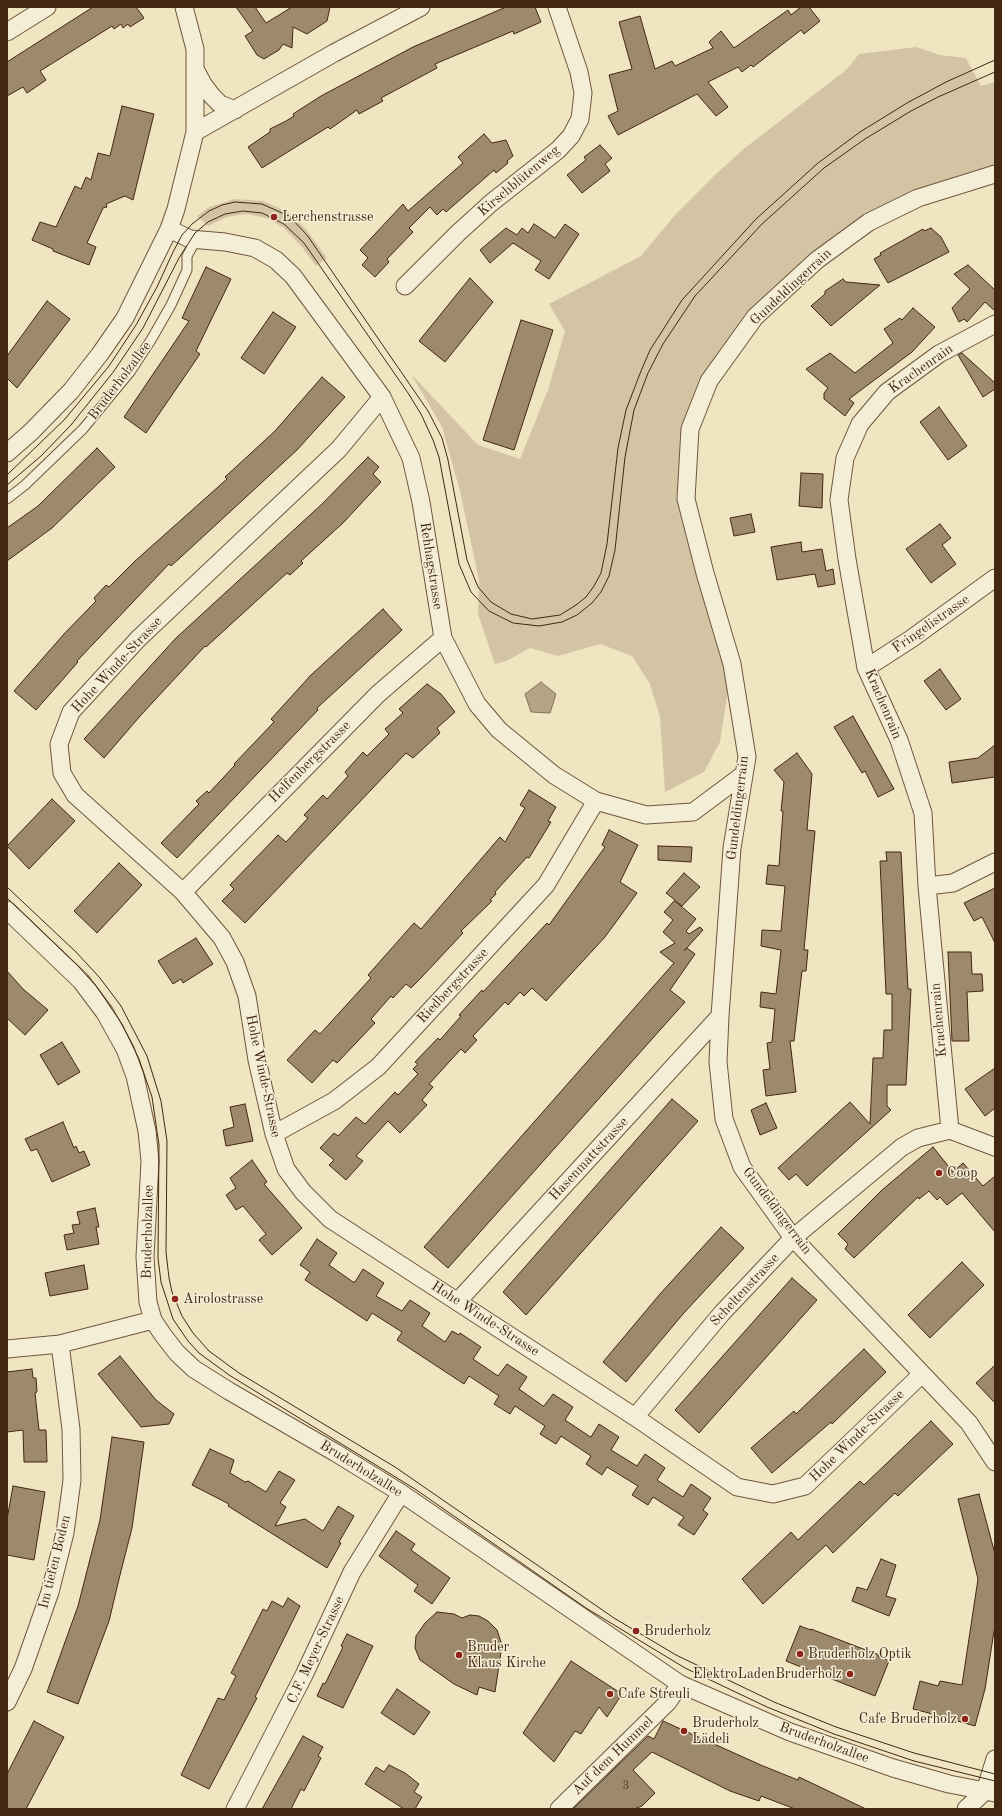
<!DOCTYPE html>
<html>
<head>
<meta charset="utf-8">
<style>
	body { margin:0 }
	#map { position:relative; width:1002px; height:1816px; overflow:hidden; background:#f0e5c1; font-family:"Old Standard TT",serif }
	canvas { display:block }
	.frame { position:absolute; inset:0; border:8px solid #432711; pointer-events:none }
</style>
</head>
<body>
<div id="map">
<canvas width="1002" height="1816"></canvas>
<div class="frame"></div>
</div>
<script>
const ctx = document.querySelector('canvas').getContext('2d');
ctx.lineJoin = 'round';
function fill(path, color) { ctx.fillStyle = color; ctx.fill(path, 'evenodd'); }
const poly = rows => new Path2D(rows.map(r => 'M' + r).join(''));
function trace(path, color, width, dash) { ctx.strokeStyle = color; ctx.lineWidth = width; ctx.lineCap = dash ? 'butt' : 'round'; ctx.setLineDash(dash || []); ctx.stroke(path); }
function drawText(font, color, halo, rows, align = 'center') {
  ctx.font = font + ' "Old Standard TT",serif'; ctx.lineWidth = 3; ctx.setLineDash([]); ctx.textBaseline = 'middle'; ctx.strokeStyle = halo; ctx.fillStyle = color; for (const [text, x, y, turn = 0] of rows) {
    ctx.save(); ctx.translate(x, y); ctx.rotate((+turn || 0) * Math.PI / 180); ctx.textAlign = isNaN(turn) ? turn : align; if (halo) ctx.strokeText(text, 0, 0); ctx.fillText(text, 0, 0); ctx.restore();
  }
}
fill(poly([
	[916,47,940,55,966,58,981,86,995,82,995,174,869,222,755,317,690,429,686,499,732,664,720,742,704,772,665,792,660,717,650,684,632,656,600,644,558,656,530,648,506,661,495,664,478,614,479,580,460,491,442,427,411,374,478,445,520,459,548,390,565,331,549,304,641,256,675,215,717,173,745,148,846,70,859,54],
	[235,199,263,201,286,211,306,229,327,258,316,266,302,247,284,228,269,219,248,214,237,215,227,217,208,226,197,216,209,207]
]), '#d3c5a3');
const water = poly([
	[541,682,556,694,550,713,531,712,525,694,541,682]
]);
fill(water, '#b5a485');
trace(water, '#877257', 1);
const building = poly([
	[93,7,136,7,144,18,130,27,128,24,123,28,121,24,114,29,112,26,40,71,46,80,27,93,23,87,7,96,7,62,93,7],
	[236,7,255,7,266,23,292,7,330,7,327,21,307,34,293,27,292,48,283,44,279,50,264,59,257,55,245,36,253,31,236,7],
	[506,7,535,7,541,22,514,34,513,31,435,64,437,68,381,98,383,101,359,114,357,110,330,129,328,127,262,168,248,147,270,132,270,129,286,121,294,116,293,114,321,96,413,47,506,7],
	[801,7,809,7,820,21,804,34,801,30,753,67,751,65,742,72,738,67,708,82,728,107,716,116,697,94,618,135,608,116,618,111,609,75,632,69,619,22,640,16,655,69,672,61,675,66,713,48,709,42,721,31,734,48,788,10,791,15,801,7],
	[122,106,154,114,133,200,125,196,106,204,107,207,103,208,87,243,96,247,89,265,53,251,53,249,32,240,40,222,56,227,75,186,81,189,86,177,91,180,98,153,110,156,122,106],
	[484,134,492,143,506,140,513,156,507,161,508,163,496,173,494,170,446,212,443,209,437,215,430,207,409,228,413,232,387,259,389,262,375,277,362,265,368,258,360,250,403,204,408,211,463,163,458,157,484,134],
	[600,145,612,158,605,164,610,171,582,193,567,175,586,160,584,157,600,145],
	[534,224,555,238,565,224,579,234,549,279,535,270,541,261,513,243,490,263,480,250,506,228,517,235,522,228,528,233,534,224],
	[931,228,941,237,949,252,888,283,874,259,881,255,880,253,923,229,924,231,931,228],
	[968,265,995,290,995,311,985,302,967,322,964,319,959,322,952,308,970,289,954,274,968,265],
	[206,267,231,279,196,351,200,354,146,433,124,417,189,321,182,318,206,267],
	[470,278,493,302,445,362,419,341,470,278],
	[843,279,846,282,880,285,831,326,811,306,825,294,825,291,843,279],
	[47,301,70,319,17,388,7,378,7,356,47,301],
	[913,308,935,327,912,352,849,399,854,403,845,416,824,399,824,393,828,388,806,369,830,353,855,373,893,343,884,329,900,318,902,320,913,308],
	[273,312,296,327,264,374,241,358,273,312],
	[521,320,553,330,514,450,483,440,521,320],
	[962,353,995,383,995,389,983,397,958,355,962,353],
	[322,377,345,397,297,450,181,557,171,566,169,564,77,661,78,662,36,710,14,691,64,634,96,601,94,598,106,585,109,587,135,561,227,479,225,477,275,431,322,377],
	[939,407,967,446,948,460,920,422,939,407],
	[97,448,115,467,52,528,7,561,7,528,38,506,97,448],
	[368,457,379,467,373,474,381,482,343,523,301,561,303,563,290,575,287,573,206,647,205,646,141,715,104,758,84,739,176,638,322,504,368,457],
	[801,473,823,474,822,508,799,506,801,473],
	[751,514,755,532,734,536,730,518,751,514],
	[940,524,951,538,942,545,956,564,931,583,906,549,940,524],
	[801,542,802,552,822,549,826,571,833,569,835,584,818,587,815,574,777,580,771,547,801,542],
	[383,609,402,630,317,708,318,710,177,858,161,843,199,804,196,801,207,791,209,793,235,765,234,764,274,722,271,719,311,675,383,609],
	[940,669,961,699,946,710,924,681,940,669],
	[427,684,441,694,455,712,437,728,440,733,413,758,406,753,245,923,222,901,234,889,230,885,278,835,286,842,308,818,304,815,323,795,327,799,348,776,345,772,363,752,367,756,389,734,385,729,403,713,399,709,427,684],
	[853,716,894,789,878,797,865,771,862,773,834,727,853,716],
	[995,745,995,777,952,783,949,762,978,758,995,745],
	[797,753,812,774,807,830,815,831,804,950,808,950,806,971,802,971,794,1041,790,1041,796,1092,766,1096,763,1070,770,1069,767,1043,772,1042,775,1009,760,1007,761,992,776,994,781,950,761,946,762,930,781,931,785,886,766,884,768,865,779,866,783,811,781,811,784,782,774,770,797,753],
	[529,790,556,807,548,821,551,822,529,858,527,857,505,881,495,892,496,894,490,900,492,901,461,931,463,933,419,980,411,988,406,984,393,998,391,996,371,1019,375,1023,337,1063,333,1060,312,1083,287,1060,315,1030,320,1034,371,978,368,975,414,923,421,929,500,837,505,842,525,808,520,805,529,790],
	[52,799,75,821,29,869,7,846,52,799],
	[609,830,638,845,620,882,637,893,605,937,546,1001,532,988,524,996,520,992,508,1005,505,1002,473,1036,477,1040,465,1053,461,1049,429,1084,433,1087,422,1100,427,1105,400,1133,388,1121,356,1156,363,1161,346,1180,329,1165,334,1160,320,1148,334,1133,338,1136,356,1117,365,1124,395,1092,398,1095,418,1074,413,1069,418,1064,415,1062,438,1038,440,1040,461,1016,459,1015,482,990,483,992,547,923,549,925,605,847,602,845,609,830],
	[658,846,692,847,691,862,658,860,658,846],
	[886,852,901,852,908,989,911,989,906,1085,887,1085,887,1106,891,1110,807,1186,796,1174,789,1180,778,1168,850,1102,870,1124,873,1058,883,1058,884,1030,892,1030,892,994,886,994,880,861,887,861,886,852],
	[119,863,142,885,97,933,74,911,119,863],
	[684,873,700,887,682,906,675,901,696,919,686,931,689,934,700,927,703,930,684,951,687,948,695,954,670,990,685,1002,448,1268,424,1247,674,963,660,952,675,943,663,932,673,920,664,912,675,900,666,893,684,873],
	[995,888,995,943,982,917,974,921,964,903,995,888],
	[196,938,213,964,183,983,181,979,173,984,158,961,196,938],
	[948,952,971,952,972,974,982,974,983,991,967,992,969,1041,952,1041,948,952],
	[7,971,23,989,48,1010,25,1035,7,1018,7,971],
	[62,1042,80,1072,58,1085,40,1055,62,1042],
	[995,1068,995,1108,985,1116,965,1089,995,1068],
	[672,1099,698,1121,526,1315,503,1292,672,1099],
	[766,1103,777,1128,760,1135,751,1110,766,1103],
	[245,1104,253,1141,226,1146,223,1130,234,1127,230,1107,245,1104],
	[63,1122,74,1148,76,1146,79,1153,84,1151,90,1165,52,1182,37,1149,31,1151,25,1139,63,1122],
	[933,1147,953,1172,963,1163,983,1186,995,1176,995,1232,962,1193,947,1205,940,1197,937,1200,929,1191,919,1199,918,1197,854,1258,845,1249,848,1244,838,1234,882,1190,933,1147],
	[252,1160,267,1182,264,1184,302,1228,272,1255,259,1240,266,1234,243,1206,236,1210,226,1195,236,1188,230,1178,252,1160],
	[95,1208,99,1227,96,1227,99,1244,67,1250,64,1235,74,1233,72,1225,80,1224,77,1212,95,1208],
	[721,1227,744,1248,683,1314,626,1382,603,1362,660,1294,721,1227],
	[317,1239,337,1253,329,1265,353,1282,355,1282,363,1269,384,1283,376,1296,402,1311,410,1300,430,1313,422,1326,445,1342,452,1331,459,1335,460,1333,481,1347,473,1359,498,1376,507,1364,527,1377,519,1389,543,1406,544,1406,553,1394,573,1407,565,1420,589,1436,591,1437,599,1424,619,1437,611,1450,637,1466,645,1454,665,1468,657,1480,683,1497,691,1484,711,1498,703,1510,708,1514,694,1535,678,1525,684,1517,653,1497,648,1505,632,1495,638,1486,607,1467,602,1475,586,1464,591,1456,561,1436,556,1444,540,1434,545,1426,515,1406,510,1414,494,1404,499,1396,469,1376,464,1384,397,1340,402,1332,372,1313,367,1321,305,1280,310,1272,300,1265,317,1239],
	[962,1262,984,1285,930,1338,908,1315,962,1262],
	[84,1265,88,1289,50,1296,45,1273,84,1265],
	[792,1278,817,1300,699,1433,675,1410,792,1278],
	[864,1349,886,1372,832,1424,831,1422,772,1473,751,1448,794,1411,796,1414,864,1349],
	[120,1356,156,1400,174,1414,169,1424,141,1427,98,1374,120,1356],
	[995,1365,995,1403,976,1383,995,1365],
	[32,1369,33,1378,36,1378,37,1392,35,1393,39,1430,46,1430,47,1462,24,1462,23,1430,7,1432,7,1372,32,1369],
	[931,1421,953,1444,898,1496,895,1493,833,1553,826,1545,763,1604,742,1579,791,1532,798,1540,860,1481,864,1485,931,1421],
	[112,1437,144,1442,132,1528,120,1575,109,1621,78,1704,47,1692,78,1606,100,1520,112,1437],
	[210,1449,234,1460,230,1473,245,1482,248,1481,266,1492,279,1471,295,1480,280,1503,286,1507,275,1526,305,1519,323,1531,338,1506,354,1516,339,1542,341,1543,327,1568,228,1506,229,1504,192,1485,210,1449],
	[13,1486,45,1492,34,1560,7,1555,7,1519,13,1486],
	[979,1494,995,1554,995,1625,985,1689,975,1726,937,1715,932,1718,929,1713,913,1709,920,1681,938,1686,940,1681,962,1685,978,1579,958,1499,979,1494],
	[396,1531,415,1544,411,1550,450,1578,432,1604,414,1591,418,1585,379,1556,396,1531],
	[881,1559,896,1565,886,1596,896,1599,889,1616,852,1601,857,1587,867,1590,881,1559],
	[288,1598,300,1606,255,1697,257,1698,209,1789,181,1775,218,1698,224,1700,236,1676,231,1673,263,1609,267,1611,272,1601,283,1607,288,1598],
	[437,1612,454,1614,462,1618,470,1615,479,1616,488,1621,497,1630,501,1642,501,1652,495,1692,479,1687,477,1695,454,1684,420,1660,415,1648,416,1636,425,1623,437,1612],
	[800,1626,811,1630,811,1629,879,1655,878,1656,889,1661,875,1696,786,1661,800,1626],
	[347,1634,373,1646,343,1708,317,1696,323,1683,325,1684,343,1647,341,1646,347,1634],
	[571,1661,622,1694,607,1717,599,1707,581,1734,575,1731,554,1762,523,1733,571,1661],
	[397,1689,430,1712,414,1735,381,1713,397,1689],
	[34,1721,64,1737,26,1809,7,1809,7,1774,34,1721],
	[663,1721,763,1766,798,1780,799,1777,866,1809,795,1809,761,1796,759,1801,730,1791,652,1752,633,1770,655,1793,642,1806,634,1809,573,1809,648,1736,654,1739,663,1721],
	[303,1736,323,1747,318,1756,321,1758,304,1791,301,1789,291,1809,262,1809,303,1736],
	[389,1765,405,1773,419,1784,414,1792,422,1797,415,1809,404,1809,365,1784,376,1767,384,1772,389,1765]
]);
fill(building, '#9d8a6d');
trace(building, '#432711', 1);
const lane = poly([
	[7,499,25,485,83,429,130,372,151,340,171,305,187,270,187,256,196,240]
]);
const street = poly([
	[7,32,47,7],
	[195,69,203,84,212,96,220,104,235,110],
	[195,132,334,53,421,7],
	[995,174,918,198,869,222,817,260,755,317,709,381,690,429,686,499,705,573,732,664,747,757,732,848,720,1016,718,1062,724,1119,742,1167,793,1238,969,1423,995,1462],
	[169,229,190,239,225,242,255,248,276,260,293,276,382,397,411,458,421,502,443,638,477,704,499,730,554,775,596,801,646,815,693,812,744,774],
	[405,286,458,233,491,203,558,150,571,136,580,119,583,93,579,72,557,7],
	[382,397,339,449,138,639,71,712,59,744,62,773,75,795,183,892,222,938,235,962,247,996,257,1060,274,1134,286,1169,303,1192,330,1219,635,1417,737,1487,773,1494,805,1486,922,1374],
	[7,453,31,432,71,391,100,354,125,318,169,229,176,209,195,132,195,49,184,7],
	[866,668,911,639,995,578],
	[927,886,953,883,995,862],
	[183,892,378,694,443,638],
	[7,910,81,981,105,1013,125,1049,135,1076,147,1131,150,1161,145,1257,148,1302,153,1320,163,1335,177,1353,194,1369,229,1391,336,1453,401,1493,680,1684,790,1732,893,1768,949,1784,995,1793],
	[950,1130,927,886,923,813,899,740,866,668,847,559,839,500,845,458,860,424,887,392,939,354,995,324],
	[950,1130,995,1147],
	[274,1134,334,1101,378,1067,546,885,596,801],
	[458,1301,720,1016],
	[7,1349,60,1344,153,1320],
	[635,1417,722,1313,793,1238,902,1147,918,1138,950,1130],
	[7,1702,23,1669,50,1592,65,1533,72,1480,71,1429,60,1344],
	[235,1809,304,1675,352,1572,401,1493],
	[559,1809,668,1702,680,1684],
	[966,1809,985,1791,995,1759]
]);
trace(lane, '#6e563d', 11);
trace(street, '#6e563d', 19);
trace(lane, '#f5eed7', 9);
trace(street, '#f5eed7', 17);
trace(poly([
	[7,475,65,419,109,366,136,325,157,287,173,252,182,235,192,224,209,211,222,205,235,202,262,204,289,216,307,235,428,411,442,438,448,460,467,560,478,587,491,602,511,614,532,619,560,615,576,605,586,597,594,586,601,573,607,544,618,448,626,410,641,371,650,350,682,300,756,219,818,163,860,132,907,103,946,82,995,60],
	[7,485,41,456,71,425,114,371,143,328,179,258,195,233,208,222,225,214,243,211,262,213,284,224,304,243,408,393,421,414,433,440,439,457,459,564,471,592,489,611,513,623,539,626,562,622,577,615,592,603,601,592,609,576,615,550,625,457,634,410,648,373,663,344,695,296,762,224,824,168,865,139,911,111,938,97,995,72],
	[7,887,76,952,100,978,121,1006,147,1056,161,1101,167,1141,166,1252,169,1278,172,1292,182,1316,193,1333,209,1351,239,1373,395,1467,614,1618,676,1655,774,1702,836,1727,914,1753,995,1774],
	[7,898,78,966,97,987,122,1024,139,1059,152,1097,159,1145,158,1258,161,1282,173,1319,188,1341,199,1353,229,1375,415,1489,586,1608,685,1668,767,1707,834,1734,914,1761,995,1781]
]), '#432711', 1);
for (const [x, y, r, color] of [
	[274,217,4,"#8f2418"],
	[939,1173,4,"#8f2418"],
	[175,1299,4,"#8f2418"],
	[636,1631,4,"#8f2418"],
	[800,1654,4,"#8f2418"],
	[459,1655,4,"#8f2418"],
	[850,1674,4,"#8f2418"],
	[610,1694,4,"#8f2418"],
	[965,1719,4,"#8f2418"],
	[684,1731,4,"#8f2418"]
]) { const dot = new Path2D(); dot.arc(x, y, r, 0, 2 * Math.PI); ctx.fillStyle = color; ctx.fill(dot); trace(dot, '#f5eed7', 1.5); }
drawText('12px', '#5a4028', null, [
	["3",626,1786]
]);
drawText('14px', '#432711', '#f5eed7', [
	["Kirschblütenweg",519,181,-40],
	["Gundeldingerrain",791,287,-43],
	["Krachenrain",921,369,-35],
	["Bruderholzallee",120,381,-53],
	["Rehhagstrasse",431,566,81],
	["Fringelistrasse",931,624,-35],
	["Hohe Winde-Strasse",117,665,-47],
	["Krachenrain",883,704,67],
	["Helfenbergstrasse",310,762,-45],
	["Gundeldingerrain",738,808,-83],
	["Riedbergstrasse",453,986,-47],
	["Krachenrain",939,1020,-95],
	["Hohe Winde-Strasse",263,1076,78],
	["Hasenmattstrasse",589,1159,-47],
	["Gundeldingerrain",777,1211,53],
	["Bruderholzallee",148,1232,-89],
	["Scheltenstrasse",745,1290,-47],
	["Hohe Winde-Strasse",485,1319,33],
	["Hohe Winde-Strasse",857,1436,-44],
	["Bruderholzallee",361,1469,32],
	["Im tiefen Boden",55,1562,-76],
	["C.F. Meyer-Strasse",316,1650,-65],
	["Bruderholzallee",824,1743,20],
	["Auf dem Hummel",613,1756,-44]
]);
drawText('14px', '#432711', '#f5eed7', [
	["Lerchenstrasse",282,217],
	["Coop",947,1173],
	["Airolostrasse",183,1299],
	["Bruderholz",644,1631],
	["Bruder",467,1647],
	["Klaus Kirche",467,1663],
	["Bruderholz Optik",808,1654],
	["ElektroLadenBruderholz",842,1674,"right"],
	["Cafe Streuli",618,1694],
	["Cafe Bruderholz",957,1719,"right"],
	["Bruderholz",692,1723],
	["Lädeli",692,1739]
], 'left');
</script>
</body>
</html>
